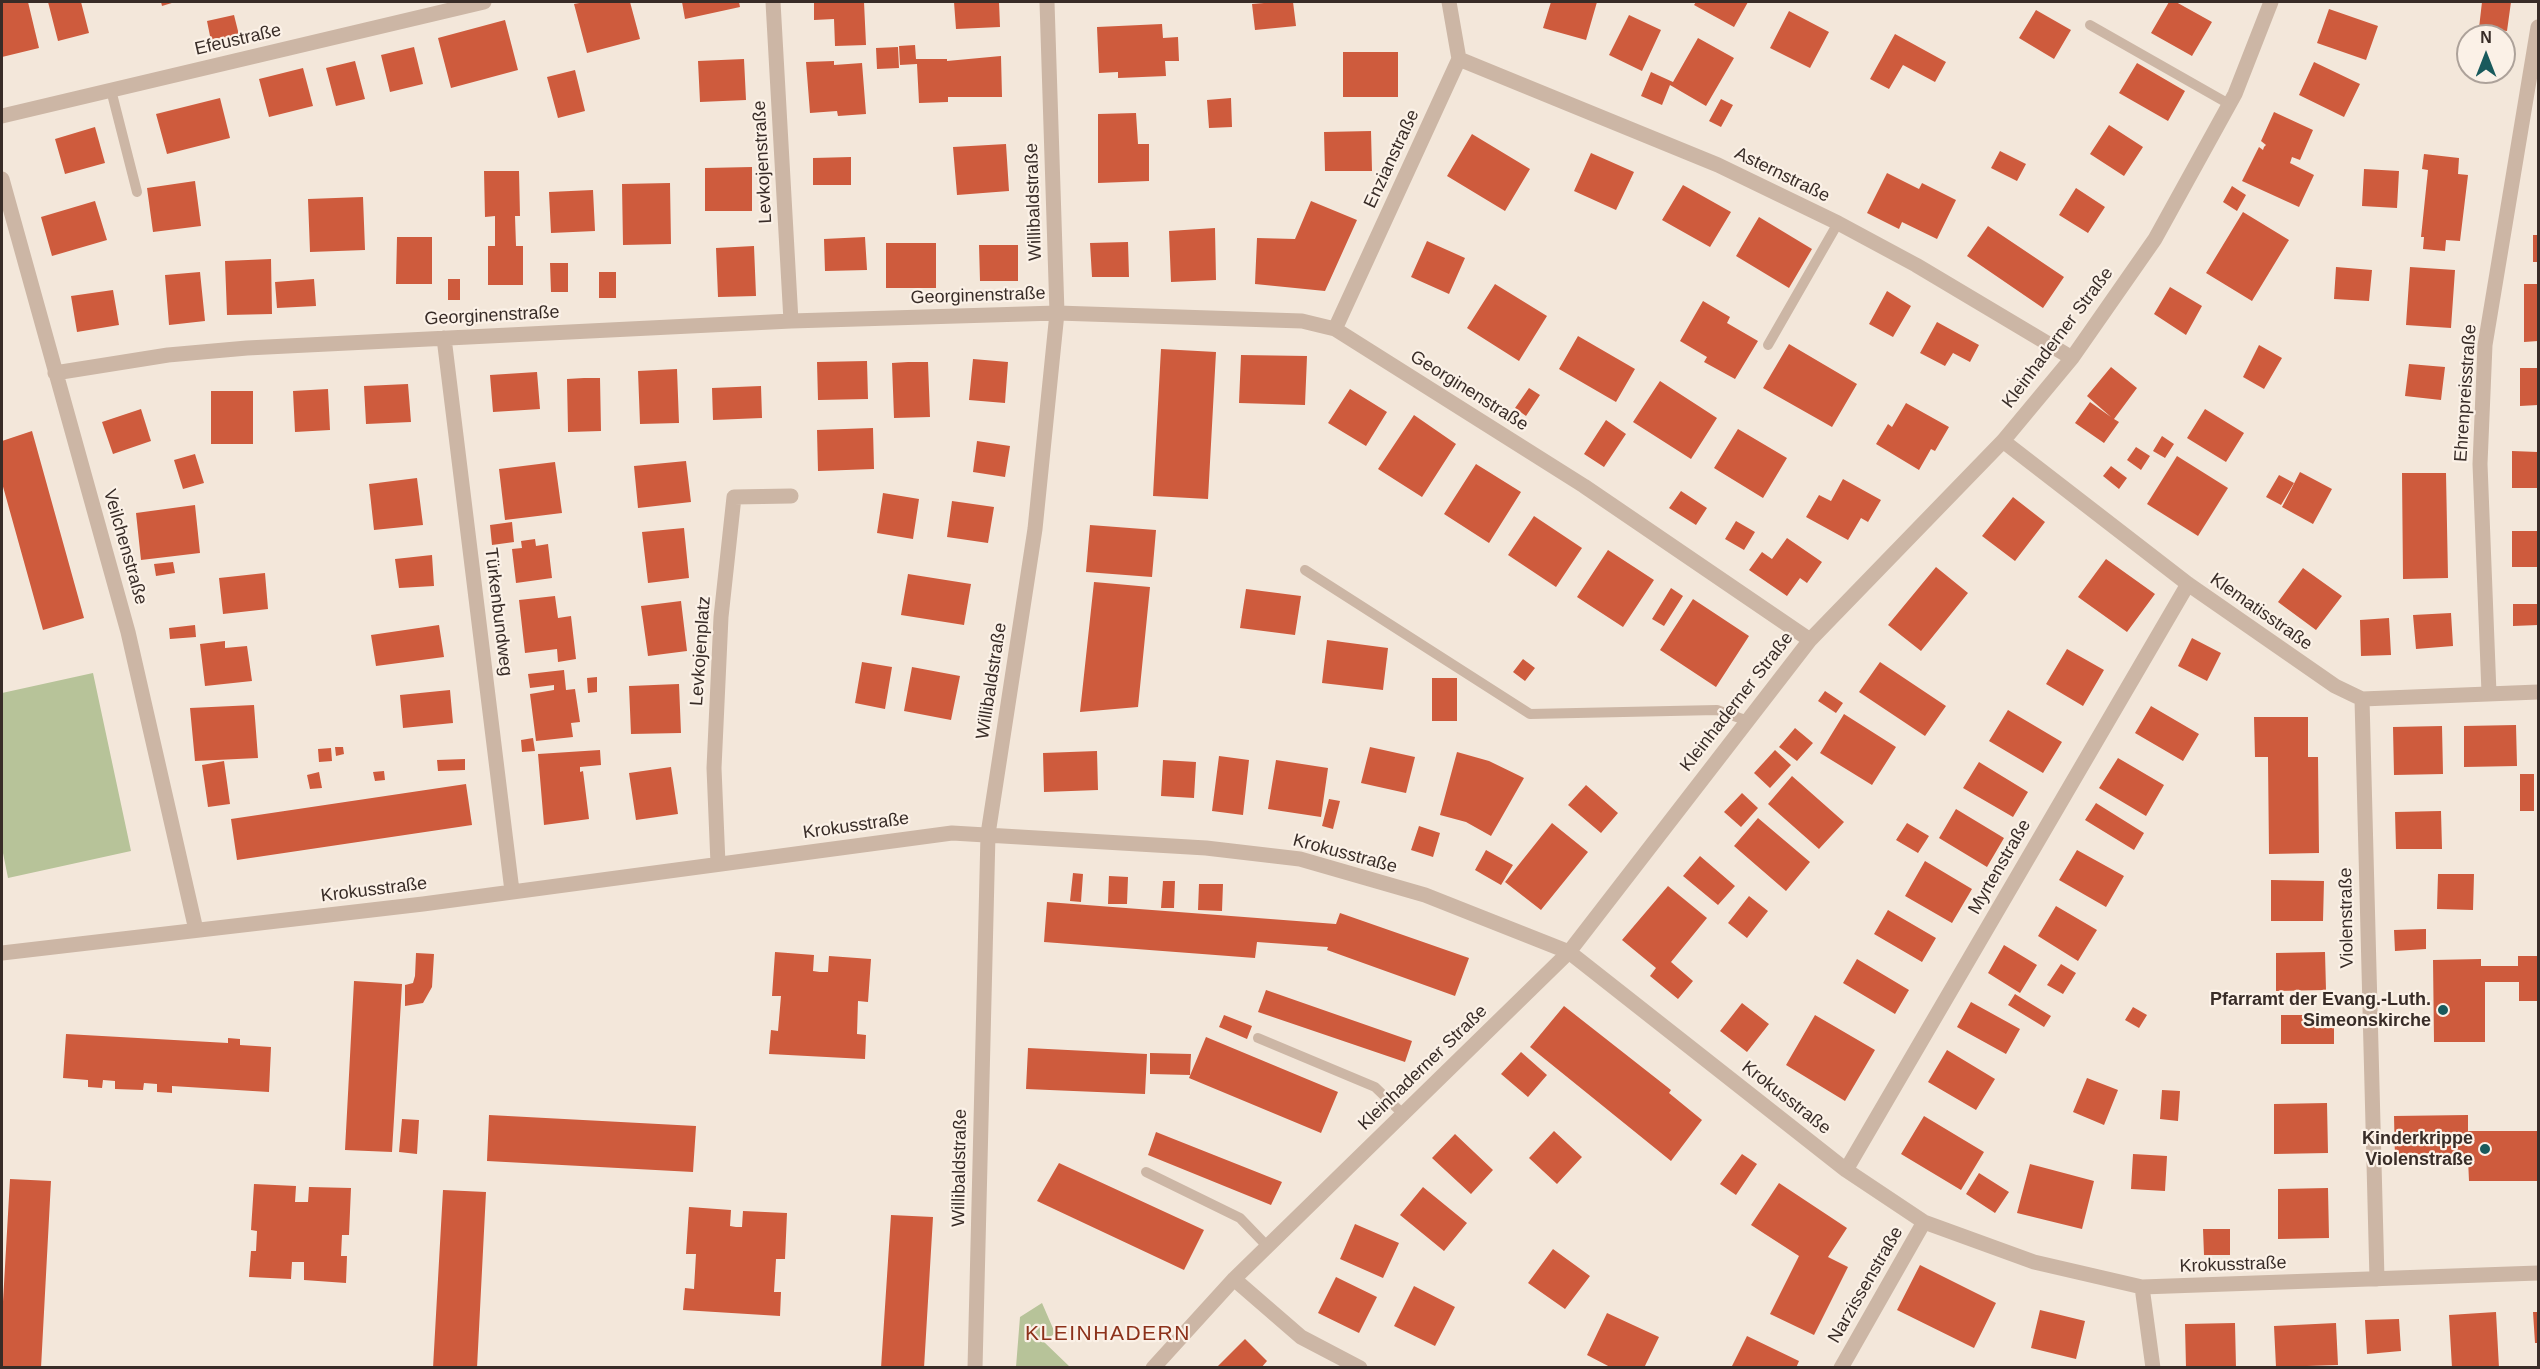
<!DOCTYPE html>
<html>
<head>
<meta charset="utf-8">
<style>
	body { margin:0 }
	#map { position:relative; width:2540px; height:1369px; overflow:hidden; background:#f3e7da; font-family:Helvetica,sans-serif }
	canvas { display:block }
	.frame { position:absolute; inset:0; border:3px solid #382c27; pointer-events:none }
	.north { position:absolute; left:2456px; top:24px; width:60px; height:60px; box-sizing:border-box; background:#fbf1e7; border:2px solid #ada29a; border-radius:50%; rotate:0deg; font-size:16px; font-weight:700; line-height:24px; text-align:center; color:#382c27 }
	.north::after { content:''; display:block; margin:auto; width:21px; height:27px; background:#195a5c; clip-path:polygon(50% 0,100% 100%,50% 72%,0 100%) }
</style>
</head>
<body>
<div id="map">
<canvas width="2540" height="1369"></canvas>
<div class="frame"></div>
<div class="north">N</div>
</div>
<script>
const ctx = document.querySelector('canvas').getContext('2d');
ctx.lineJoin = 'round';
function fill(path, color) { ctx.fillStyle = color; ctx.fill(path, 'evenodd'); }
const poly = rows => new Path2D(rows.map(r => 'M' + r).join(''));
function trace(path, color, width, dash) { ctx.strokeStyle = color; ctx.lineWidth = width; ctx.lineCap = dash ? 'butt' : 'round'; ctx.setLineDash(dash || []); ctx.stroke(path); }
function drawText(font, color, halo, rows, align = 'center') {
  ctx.font = font + ' Helvetica,sans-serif'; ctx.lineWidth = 4.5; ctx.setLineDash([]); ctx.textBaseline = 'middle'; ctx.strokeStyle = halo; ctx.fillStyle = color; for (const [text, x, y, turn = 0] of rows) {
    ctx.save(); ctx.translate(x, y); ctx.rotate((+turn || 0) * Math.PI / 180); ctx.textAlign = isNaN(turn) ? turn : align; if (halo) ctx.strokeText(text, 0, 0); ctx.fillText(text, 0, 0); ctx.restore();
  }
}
fill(poly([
	[93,673,131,851,8,878,2,848,2,693],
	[1042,1303,1055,1333,1044,1342,1070,1367,1016,1367,1020,1317]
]), '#b7c399');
fill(poly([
	[8,2,28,2,39,48,2,57,2,3],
	[48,2,81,2,89,33,58,41],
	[161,2,175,2,162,6],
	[585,2,630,2,640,39,587,53,574,4],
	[682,2,739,2,740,7,685,19],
	[814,2,864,2,866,45,835,46,834,19,814,20],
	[954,2,999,2,1000,27,956,29],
	[1276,2,1293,2,1296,26,1255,30,1252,4],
	[1551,2,1597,2,1586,40,1543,28],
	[1696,2,1748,2,1734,27,1694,5],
	[2169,2,2176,2,2212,22,2192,56,2151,33],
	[2482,2,2511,2,2507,31,2479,28],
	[2329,9,2378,26,2366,60,2317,43],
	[2036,10,2071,30,2054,59,2019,38],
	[1789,11,1829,32,1810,68,1770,48],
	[234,15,239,35,211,41,207,21],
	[1629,15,1661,30,1642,71,1609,55],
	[505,20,518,70,451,88,438,38],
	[1162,24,1163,38,1178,37,1179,61,1165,61,1166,76,1118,78,1118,72,1099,73,1097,27],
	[1895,34,1946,62,1935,82,1903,65,1889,89,1870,79],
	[1698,38,1734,58,1706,106,1670,85,1662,105,1641,96,1651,72,1673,82],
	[915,45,916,59,947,59,947,61,1001,56,1002,97,948,97,948,102,919,103,917,64,900,65,899,46],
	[414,47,423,84,390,92,381,55],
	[898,47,899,68,877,69,876,48],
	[1343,52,1398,52,1398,97,1343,97],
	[744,59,746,100,700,102,698,61],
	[355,61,365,99,336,106,326,68],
	[834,61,834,65,862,63,866,114,838,116,837,111,810,113,806,62],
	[2314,62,2360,84,2344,117,2299,95],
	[2137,63,2185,91,2168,121,2119,93],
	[303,68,313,106,269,117,259,79],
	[575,70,585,111,558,118,547,77],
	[220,98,230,138,167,154,156,114],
	[1231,98,1232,127,1209,128,1207,100],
	[1721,99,1733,105,1721,127,1709,121],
	[2274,112,2313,130,2300,160,2292,157,2290,163,2314,175,2299,207,2242,181,2259,147,2263,150,2264,147,2266,145,2261,141],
	[1136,113,1138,144,1149,144,1149,181,1098,183,1098,114],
	[2109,125,2143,147,2124,176,2090,154],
	[95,127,105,163,65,174,55,139],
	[1371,131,1372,171,1325,171,1324,132],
	[1472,134,1530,169,1505,211,1447,176],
	[1006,144,1009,191,957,195,953,147],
	[2000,151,2026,164,2017,181,1991,168],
	[1591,153,1634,172,1616,210,1574,191],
	[2424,154,2459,158,2458,174,2468,175,2460,241,2446,240,2445,251,2423,249,2424,237,2421,237,2428,170,2422,169],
	[851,157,851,185,813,185,813,158],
	[752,167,752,211,705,211,705,168],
	[2364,169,2399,171,2397,208,2362,206],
	[484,171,519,171,520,216,515,216,516,246,523,246,523,285,488,285,488,246,495,246,495,216,485,217],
	[1887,173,1919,189,1922,183,1956,200,1937,239,1902,222,1899,229,1867,213],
	[195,181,201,226,153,232,147,188],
	[670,183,671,244,623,245,622,184],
	[1683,185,1731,212,1710,247,1662,220],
	[2232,186,2246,195,2237,211,2223,202],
	[2076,188,2105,207,2088,233,2059,215],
	[593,190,595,231,551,233,549,192],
	[363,197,365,250,310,252,308,199],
	[95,201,107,240,52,256,41,217],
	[1311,201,1357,220,1325,291,1255,284,1257,238,1295,239],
	[2243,212,2289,240,2252,301,2206,273],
	[1759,217,1812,249,1789,288,1736,256],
	[1988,226,2064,277,2043,308,1967,256],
	[1215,228,1216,280,1171,282,1169,231],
	[2533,235,2538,235,2538,262,2533,262],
	[397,237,432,237,432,284,396,284],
	[865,237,867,270,825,271,824,239],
	[1427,241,1465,258,1449,294,1411,277],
	[1128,242,1129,277,1092,277,1090,243],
	[886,243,936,243,936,288,886,288],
	[979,245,1018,245,1018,281,980,281],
	[754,246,756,296,718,297,716,248],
	[271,259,272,314,227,315,225,261],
	[550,263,568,263,568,292,551,292],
	[2336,267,2372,270,2369,301,2334,299],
	[2410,267,2455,270,2451,328,2406,325],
	[200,272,205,321,169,325,165,275],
	[599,272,616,272,616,298,599,298],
	[314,279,316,306,277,308,275,282],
	[448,279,460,279,460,300,448,300],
	[1495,284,1547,316,1519,361,1467,328],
	[2524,284,2538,284,2538,341,2524,342],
	[2170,287,2202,306,2186,335,2154,314],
	[113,290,119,325,77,332,71,296],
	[1887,291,1911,306,1893,337,1869,324],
	[1703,301,1730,317,1727,323,1758,341,1735,379,1704,362,1707,357,1680,341],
	[1937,322,1979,345,1970,362,1953,353,1945,366,1920,353],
	[1578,336,1635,369,1616,402,1559,369],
	[1789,344,1857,384,1832,427,1763,388],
	[2259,345,2282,358,2264,389,2243,377],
	[1161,349,1216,352,1208,499,1153,496],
	[1241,355,1307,356,1305,405,1239,403],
	[973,359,1008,362,1005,403,969,400],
	[867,361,868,399,818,400,817,362],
	[908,362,928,362,930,417,894,418,892,363],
	[2409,364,2445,367,2441,400,2405,396],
	[2111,367,2137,388,2114,419,2119,422,2104,443,2075,423,2090,402,2111,417,2087,396],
	[2520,368,2538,368,2538,405,2520,406],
	[677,369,679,423,640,424,638,371],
	[537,372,540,409,493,412,490,375],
	[584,378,600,378,601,431,568,432,567,379],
	[1660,381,1717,418,1691,459,1633,422],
	[408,384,411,422,366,424,364,386],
	[761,386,762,418,713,420,712,388],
	[1529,388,1540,395,1526,416,1515,408],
	[328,389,330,430,295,432,293,391],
	[1350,389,1387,412,1366,446,1328,423],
	[211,391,253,391,253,444,211,444],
	[1906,403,1949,427,1935,451,1931,449,1919,470,1876,444,1888,424,1892,427],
	[141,409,151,441,113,454,102,422],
	[2205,409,2244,433,2226,462,2187,438],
	[1414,415,1456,444,1422,497,1378,469],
	[1606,420,1626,434,1604,467,1584,454],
	[873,428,874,469,818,471,817,430],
	[1738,429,1787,458,1763,498,1714,468],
	[32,431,84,618,43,630,2,483,2,441],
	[2162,436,2174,444,2165,458,2153,451],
	[977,441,1010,446,1005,477,973,472],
	[2136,447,2150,456,2141,470,2127,460],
	[2512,451,2538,452,2538,488,2512,488],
	[195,454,204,483,183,489,174,460],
	[2177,456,2228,488,2198,536,2147,504],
	[686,461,691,502,638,508,634,466],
	[555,462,562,513,505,520,499,469],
	[1476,464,1521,492,1489,543,1444,514],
	[2111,466,2127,478,2119,489,2103,476],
	[2300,472,2332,489,2313,524,2282,507],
	[2402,473,2446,473,2448,578,2403,579],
	[2279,475,2294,483,2281,505,2266,497],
	[417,478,423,525,374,530,369,484],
	[1843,479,1881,500,1868,522,1861,518,1848,540,1806,517,1819,495,1831,501],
	[1681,491,1707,508,1696,525,1669,508],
	[883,493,919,499,913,539,877,533],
	[2013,497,2045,522,2015,561,1982,536],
	[952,501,994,507,988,543,947,537],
	[195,505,200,553,141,560,136,513],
	[1534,516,1582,548,1556,587,1508,555],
	[1736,521,1755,532,1744,550,1725,539],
	[512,522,514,542,492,545,490,525],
	[1090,525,1156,530,1152,577,1086,572],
	[684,528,689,578,648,583,642,532],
	[2512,531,2538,531,2538,567,2512,567],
	[1787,538,1822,562,1807,583,1800,578,1787,596,1749,570,1762,552,1772,559],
	[535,539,536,546,548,544,552,578,516,583,512,549,522,548,521,541],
	[1608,550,1654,580,1623,627,1577,597],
	[432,555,434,586,399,588,395,559],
	[2106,559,2155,594,2127,632,2078,597],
	[173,562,175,573,156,576,154,564],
	[1936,567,1968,593,1921,651,1888,625],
	[2303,568,2342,596,2316,630,2278,602],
	[265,573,268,609,223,614,219,578],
	[908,574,971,584,964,625,901,615],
	[1094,582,1150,587,1138,707,1080,712],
	[1671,588,1683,596,1664,626,1652,619],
	[1246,589,1301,596,1295,635,1240,628],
	[555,596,558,618,571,616,576,659,558,662,557,649,525,653,519,600],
	[1693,599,1749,636,1716,687,1660,650],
	[681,601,687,651,648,656,641,606],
	[2513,604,2538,604,2538,625,2513,626],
	[2451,613,2453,646,2416,649,2413,615],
	[2389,618,2391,655,2361,656,2360,620],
	[195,625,196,637,170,639,169,628],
	[439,625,444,657,376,666,371,635],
	[2192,638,2221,653,2207,681,2178,666],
	[1327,640,1388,648,1383,690,1322,683],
	[225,641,225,648,247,646,252,681,205,686,200,644],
	[2067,649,2104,670,2083,706,2046,684],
	[1523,659,1535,668,1525,681,1513,672],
	[862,662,892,667,885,709,855,703],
	[1880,662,1946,706,1925,736,1859,692],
	[912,667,960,676,951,720,904,711],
	[564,670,566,690,575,689,580,722,571,723,573,737,536,741,530,694,554,690,554,685,530,688,528,674],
	[597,677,597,692,588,693,587,678],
	[1432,678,1457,678,1457,721,1432,721],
	[679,684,681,733,631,734,629,686],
	[450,690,453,723,403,728,400,695],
	[1825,691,1843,703,1836,713,1818,701],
	[254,705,258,758,195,761,190,708],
	[2151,706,2199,734,2183,761,2135,733],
	[2008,710,2062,742,2043,773,1989,741],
	[1844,714,1896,747,1872,785,1820,753],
	[2254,717,2308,717,2308,757,2318,757,2319,853,2269,854,2268,757,2255,757],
	[2516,725,2517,766,2464,767,2464,726],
	[2442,726,2443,774,2394,775,2393,727],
	[1795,728,1813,743,1797,761,1779,747],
	[533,738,535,751,522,752,521,740],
	[335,747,343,747,344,754,336,756],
	[1370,747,1415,757,1406,793,1361,783],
	[331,748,332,761,319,762,318,749],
	[600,750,601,765,580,767,580,772,583,771,589,819,544,825,538,754],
	[1775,750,1791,765,1770,788,1754,773],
	[1097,751,1098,790,1044,792,1043,753],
	[1457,752,1489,761,1524,778,1491,836,1466,822,1440,815],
	[1219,756,1249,760,1243,815,1212,811],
	[2118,758,2164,785,2146,816,2099,788],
	[465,759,465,770,438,771,437,760],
	[1163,760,1196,762,1194,798,1161,796],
	[1276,760,1328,768,1321,817,1268,809],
	[224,761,230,804,208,807,202,765],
	[1979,762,2028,792,2013,817,1963,788],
	[671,767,678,814,636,820,629,773],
	[384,771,385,780,375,781,373,772],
	[319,772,322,788,310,789,307,775],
	[2520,774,2534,774,2534,811,2520,811],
	[1792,776,1844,822,1819,849,1768,804],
	[466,784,472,825,237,860,231,819],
	[1586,785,1618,813,1601,833,1568,805],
	[1742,793,1758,808,1741,827,1724,812],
	[1329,799,1340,801,1333,829,1322,826],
	[2096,803,2144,833,2134,850,2085,820],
	[1956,809,2004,838,1987,867,1939,838],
	[2441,811,2442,849,2396,849,2395,812],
	[1758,818,1810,862,1786,891,1734,846],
	[1552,823,1588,852,1541,910,1505,882],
	[1907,823,1929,836,1918,853,1896,840],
	[1419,826,1440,833,1433,857,1411,850],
	[1486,850,1513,865,1501,885,1475,870],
	[2077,850,2124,876,2106,907,2059,880],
	[1700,856,1735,886,1718,905,1683,876],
	[1925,861,1972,889,1952,923,1905,896],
	[1073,873,1083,874,1081,902,1070,901],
	[2438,874,2474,874,2473,910,2437,909],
	[1109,876,1128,877,1127,904,1108,904],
	[2271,880,2324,881,2323,921,2271,921],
	[1163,881,1175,881,1174,908,1161,908],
	[1199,884,1223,884,1222,911,1198,910],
	[1668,886,1707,918,1671,962,1693,981,1678,999,1650,976,1656,968,1622,940],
	[1749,896,1768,911,1747,938,1728,923],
	[1047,902,1336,924,1340,913,1469,958,1455,996,1327,950,1328,947,1257,942,1255,958,1044,942],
	[2056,906,2097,930,2078,961,2038,936],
	[1888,910,1936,938,1922,962,1874,934],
	[2426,929,2426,949,2395,951,2394,930],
	[2004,945,2037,965,2020,993,1988,973],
	[775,952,814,955,813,971,820,972,828,972,829,956,871,959,868,1002,858,1001,857,1034,866,1035,865,1059,769,1054,771,1030,778,1031,781,996,772,996],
	[2325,952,2326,990,2276,991,2276,953],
	[416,953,434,954,432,987,423,1003,405,1006,405,985,413,983,415,976],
	[2518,956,2538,956,2538,1001,2519,1001,2519,982,2485,982,2485,1042,2434,1042,2433,960,2481,959,2481,966,2518,966],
	[1857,959,1909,990,1895,1014,1843,983],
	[2061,964,2076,973,2063,994,2047,985],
	[354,981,402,984,392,1152,345,1150],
	[1266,990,1412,1041,1405,1062,1258,1012],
	[2015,994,2051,1016,2044,1027,2008,1005],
	[1971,1002,2020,1029,2006,1054,1957,1027],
	[1742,1003,1769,1024,1747,1052,1720,1031],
	[1564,1006,1671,1090,1669,1093,1702,1120,1671,1161,1530,1047],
	[2133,1007,2147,1015,2139,1028,2125,1020],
	[1224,1015,1252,1026,1247,1039,1219,1027],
	[1815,1015,1875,1050,1845,1101,1786,1065],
	[2281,1015,2334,1015,2334,1044,2281,1044],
	[66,1034,228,1043,228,1038,240,1039,240,1045,271,1047,269,1092,172,1086,172,1093,157,1092,157,1084,144,1083,143,1090,115,1089,115,1081,103,1080,102,1088,88,1087,88,1080,63,1078],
	[1206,1037,1338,1092,1321,1133,1189,1078],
	[1028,1048,1147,1054,1145,1094,1026,1089],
	[1947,1050,1995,1079,1976,1110,1928,1082],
	[1521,1052,1547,1075,1528,1097,1501,1074],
	[1150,1053,1191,1054,1190,1075,1150,1074],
	[2087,1078,2118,1090,2104,1125,2073,1112],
	[2162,1090,2180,1091,2178,1121,2160,1119],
	[2327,1103,2328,1153,2274,1154,2274,1104],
	[489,1115,696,1126,693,1172,487,1161],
	[2468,1115,2468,1131,2538,1131,2538,1181,2469,1181,2468,1159,2395,1159,2394,1116],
	[1924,1116,1984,1152,1961,1190,1901,1154],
	[402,1119,419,1120,417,1154,399,1152],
	[1554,1131,1582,1157,1557,1184,1529,1158],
	[1156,1132,1282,1182,1271,1205,1148,1155],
	[1455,1134,1493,1170,1471,1194,1432,1158],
	[1742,1154,1757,1164,1736,1195,1720,1184],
	[2133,1154,2167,1156,2165,1191,2131,1189],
	[1059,1163,1204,1230,1184,1270,1037,1201],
	[2030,1164,2094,1181,2082,1229,2017,1213],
	[1979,1173,2009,1192,1995,1213,1966,1194],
	[10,1179,51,1181,41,1368,2,1368,2,1319],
	[1779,1183,1847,1228,1828,1257,1848,1267,1814,1335,1770,1314,1799,1256,1751,1225],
	[254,1184,296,1186,295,1202,308,1202,309,1187,351,1188,349,1235,342,1235,341,1256,347,1256,346,1283,304,1280,304,1262,292,1262,291,1279,249,1277,251,1251,256,1251,257,1231,251,1230],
	[1423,1187,1467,1223,1444,1251,1400,1215],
	[2328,1188,2329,1238,2278,1239,2278,1189],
	[443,1190,486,1192,477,1368,433,1368],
	[689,1207,731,1210,730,1226,736,1227,742,1227,743,1211,787,1213,785,1259,776,1259,774,1292,781,1292,780,1316,683,1310,685,1288,694,1289,696,1254,686,1254],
	[891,1215,933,1217,924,1368,881,1368],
	[1355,1224,1399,1243,1383,1278,1340,1259],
	[2203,1229,2230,1229,2230,1255,2204,1255],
	[1553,1249,1590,1276,1565,1309,1528,1283],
	[1920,1265,1996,1303,1974,1348,1897,1310],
	[1336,1277,1377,1297,1359,1333,1318,1313],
	[1414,1286,1455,1307,1435,1346,1394,1326],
	[2040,1310,2085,1321,2076,1359,2031,1348],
	[2496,1312,2499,1368,2452,1368,2449,1315],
	[2533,1312,2538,1312,2538,1343,2535,1343],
	[1607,1313,1659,1337,1644,1368,1612,1368,1587,1355],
	[2399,1319,2401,1351,2367,1354,2365,1320],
	[2235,1323,2236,1368,2186,1368,2185,1324],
	[2336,1323,2338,1365,2276,1367,2274,1326],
	[1747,1336,1799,1361,1796,1368,1731,1368],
	[1245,1339,1267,1361,1261,1368,1216,1368]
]), '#ce5b3d');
trace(poly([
	[2090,25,2229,104],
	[111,90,137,192],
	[1768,345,1838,223],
	[1305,570,1530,714,1717,710,1748,721],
	[1258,1038,1375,1087,1403,1114],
	[1146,1172,1240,1218,1267,1246]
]), '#ccb6a5', 10);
trace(poly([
	[773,2,791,321],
	[1459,59,1718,165,1838,223,1916,265,2072,358],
	[2,116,484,2],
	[2,179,128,632,196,930],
	[1335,329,1459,59,1449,2],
	[444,338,512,891],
	[55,373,168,355,247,348,791,321,1057,313,1302,321,1335,329,1584,486,1810,640],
	[2003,441,2188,584,2335,686,2362,699,2538,692],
	[2489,693,2480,464,2485,345,2538,27],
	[2362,699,2377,1279],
	[718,864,714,768,721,617,734,497,791,496],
	[2,953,423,904,952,833,1206,848,1300,859,1425,895,1569,952,1846,1170,1924,1222,2034,1262,2142,1287,2538,1273],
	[1846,1170,2188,584],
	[1234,1279,1301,1337,1360,1368],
	[2142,1287,2153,1368],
	[975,1368,988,834,1035,529,1057,313,1047,2],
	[1153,1368,1234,1279,1569,952,1810,640,2003,441,2072,358,2155,239,2235,94,2271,2],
	[1841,1368,1924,1222]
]), '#ccb6a5', 15);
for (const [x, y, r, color] of [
	[2443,1010,6,"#195a5c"],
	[2485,1149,6,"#195a5c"]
]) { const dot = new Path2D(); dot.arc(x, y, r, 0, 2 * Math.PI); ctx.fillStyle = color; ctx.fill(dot); trace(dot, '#fbf1e7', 2); }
drawText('18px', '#382c27', '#fbf1e7', [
	["Efeustraße",238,40,-13],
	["Enzianstraße",1392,159,-65],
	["Levkojenstraße",763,162,-93],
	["Asternstraße",1782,175,26],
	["Willibaldstraße",1034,202,-92],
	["Georginenstraße",978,296,-2],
	["Georginenstraße",492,316,-3],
	["Kleinhaderner Straße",2058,338,-53],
	["Georginenstraße",1469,391,32],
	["Ehrenpreisstraße",2466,393,-86],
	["Veilchenstraße",125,547,74],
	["Türkenbundweg",498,612,83],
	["Klematisstraße",2261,612,35],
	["Levkojenplatz",701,651,-86],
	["Willibaldstraße",992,681,-81],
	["Kleinhaderner Straße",1737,702,-52],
	["Krokusstraße",856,826,-8],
	["Krokusstraße",1345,854,15],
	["Myrtenstraße",2000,867,-60],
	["Krokusstraße",374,890,-7],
	["Violenstraße",2347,918,-91],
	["Kleinhaderner Straße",1423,1068,-44],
	["Krokusstraße",1786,1098,38],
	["Willibaldstraße",960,1168,-89],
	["Krokusstraße",2233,1265,-2],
	["Narzissenstraße",1866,1285,-60]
]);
drawText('bold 18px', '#382c27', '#fbf1e7', [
	["Pfarramt der Evang.-Luth.",2431,1000],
	["Simeonskirche",2431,1021],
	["Kinderkrippe",2473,1139],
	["Violenstraße",2473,1160]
], 'right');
ctx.letterSpacing = '1.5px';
drawText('21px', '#8c311a', '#fbf1e7', [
	["KLEINHADERN",1108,1334]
]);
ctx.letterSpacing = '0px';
</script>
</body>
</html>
